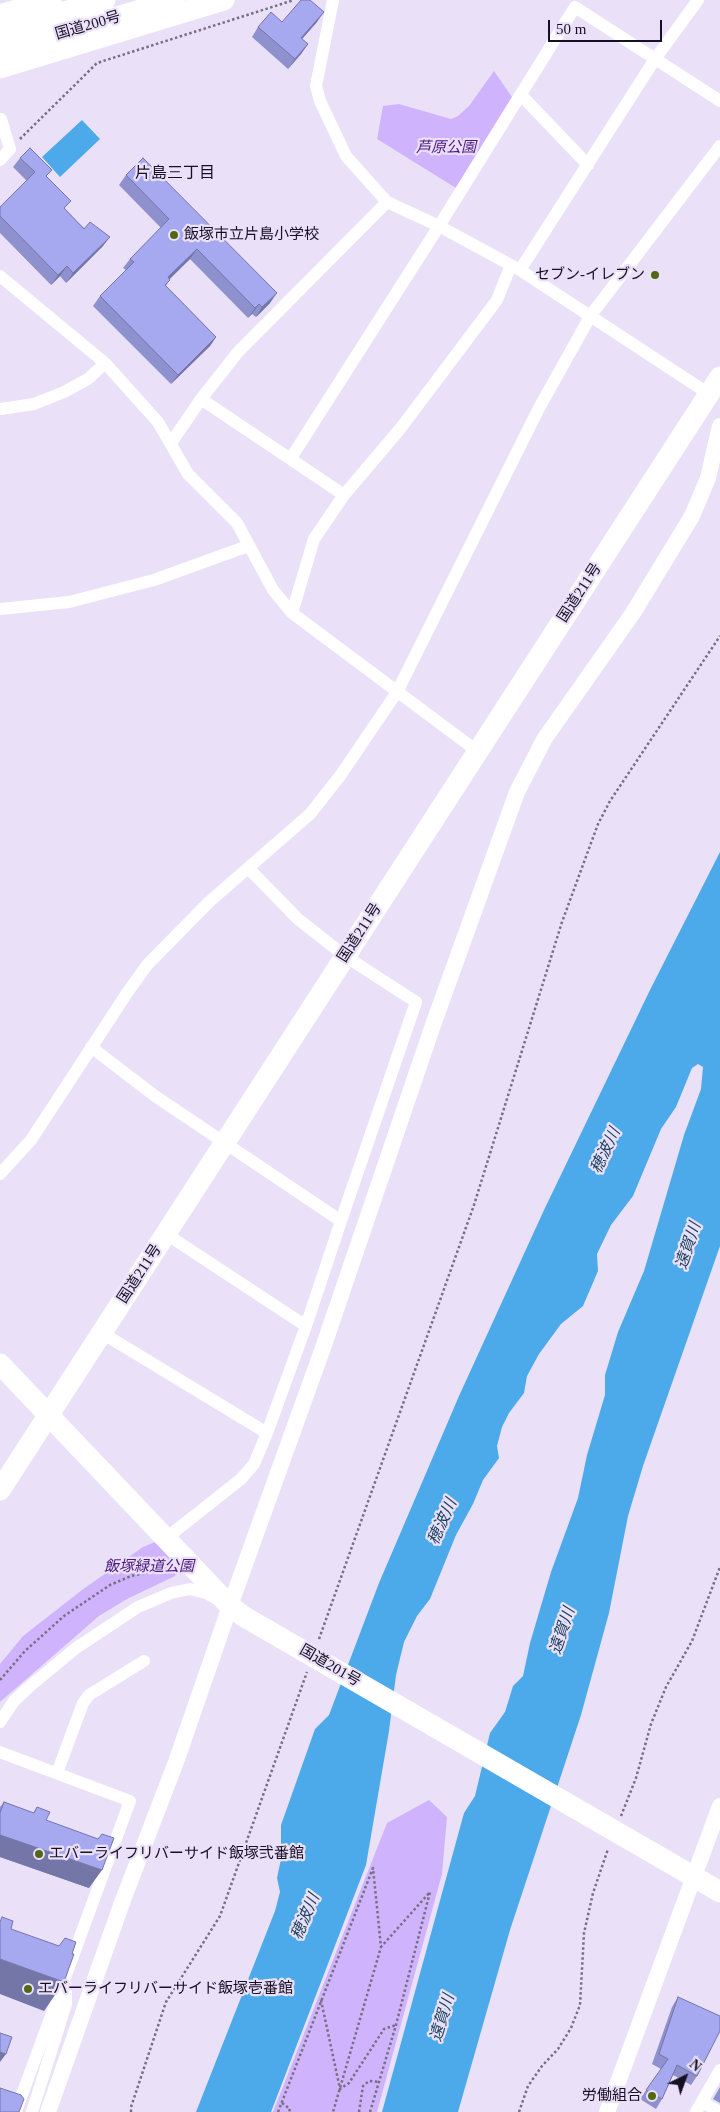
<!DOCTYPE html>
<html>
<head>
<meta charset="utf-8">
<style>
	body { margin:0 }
	#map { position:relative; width:720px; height:2112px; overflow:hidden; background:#eae1f9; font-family:"Times New Roman",serif }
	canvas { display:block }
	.north { position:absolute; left:660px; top:2052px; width:50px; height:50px; -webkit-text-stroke:4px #eae1f9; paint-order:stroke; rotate:42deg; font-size:14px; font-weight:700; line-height:20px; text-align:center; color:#170f23 }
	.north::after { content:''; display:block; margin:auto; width:18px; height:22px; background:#170f23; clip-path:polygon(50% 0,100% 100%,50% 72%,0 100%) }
	.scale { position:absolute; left:548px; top:20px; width:114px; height:22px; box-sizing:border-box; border:2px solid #170f23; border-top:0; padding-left:6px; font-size:15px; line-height:18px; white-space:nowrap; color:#170f23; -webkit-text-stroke:4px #eae1f9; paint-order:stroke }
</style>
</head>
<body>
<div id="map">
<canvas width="720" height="2112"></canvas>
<div class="north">N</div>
<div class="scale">50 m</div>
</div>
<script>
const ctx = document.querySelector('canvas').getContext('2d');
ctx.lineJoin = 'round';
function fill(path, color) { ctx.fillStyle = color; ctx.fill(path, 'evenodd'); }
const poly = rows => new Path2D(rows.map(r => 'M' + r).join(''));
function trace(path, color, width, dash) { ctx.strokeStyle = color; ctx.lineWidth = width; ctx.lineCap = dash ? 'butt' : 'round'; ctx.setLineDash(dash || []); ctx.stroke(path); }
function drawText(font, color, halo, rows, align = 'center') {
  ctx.font = font + ' "Times New Roman","Noto Sans JP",serif'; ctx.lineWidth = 4.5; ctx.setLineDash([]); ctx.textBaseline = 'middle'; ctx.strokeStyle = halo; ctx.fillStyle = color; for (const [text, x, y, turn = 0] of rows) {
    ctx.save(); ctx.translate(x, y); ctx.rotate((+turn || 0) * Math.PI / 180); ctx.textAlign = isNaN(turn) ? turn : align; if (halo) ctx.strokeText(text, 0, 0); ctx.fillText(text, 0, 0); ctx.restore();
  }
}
fill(poly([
	[494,71,512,97,456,188,377,139,383,106,399,104,451,119,458,116,469,106],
	[155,1542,177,1565,179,1569,175,1576,127,1599,99,1616,0,1702,0,1664,23,1636,82,1590,143,1547],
	[429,1800,447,1817,442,1874,377,2112,273,2112,387,1823]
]), '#d0b3fd');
fill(poly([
	[82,120,100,139,60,177,42,157],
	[720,852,720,1246,643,1466,628,1516,609,1613,581,1715,510,1930,458,2112,382,2112,464,1813,475,1796,490,1733,505,1712,513,1686,523,1676,530,1643,551,1572,578,1498,587,1455,605,1395,605,1375,618,1332,644,1271,684,1135,701,1089,703,1067,698,1064,692,1068,676,1107,661,1129,633,1196,611,1225,597,1254,598,1271,583,1306,561,1324,539,1354,527,1376,524,1393,509,1413,502,1427,497,1446,499,1458,483,1480,473,1504,456,1535,430,1599,417,1616,404,1642,396,1675,389,1731,366,1865,271,2112,196,2112,275,1911,280,1892,277,1878,281,1859,281,1825,315,1729,329,1715,379,1583,459,1396,544,1210,650,990]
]), '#4caaeb');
trace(poly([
	[20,139,97,63,294,0],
	[319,1639,474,1205,562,922,598,824,610,801,720,636],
	[0,1680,25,1651,64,1616,110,1585,131,1576,151,1572],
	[621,1816,636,1778,651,1724,666,1687,692,1641,720,1567],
	[321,2000,340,2089,349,2083,384,2029,396,2025],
	[282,2103,290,2109,289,2112],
	[131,2112,131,2107,166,2002,220,1916,307,1672],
	[278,2112,373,1868,381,1947,333,2112],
	[359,2112,363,2086,369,2081,379,2082],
	[370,2112,396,2025,430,1892,381,1947],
	[519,2112,528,2086,542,2066,558,2049,571,2028,580,2005,584,1933,593,1893,608,1849]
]), '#776f84', 2.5, [2.5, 2.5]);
trace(poly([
	[333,0,316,86,320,101,346,156,387,202,439,226,520,270,709,394],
	[521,95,588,165],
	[0,160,10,149,1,119],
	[520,270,655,59,698,0],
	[0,276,105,363,158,422,188,474,237,523,273,590,292,613,477,751],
	[201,399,238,352,387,202],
	[0,409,34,404,64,392,88,379,105,363],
	[171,443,201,399,344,495],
	[291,458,439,226,575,7,720,101],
	[0,609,69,602,154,580,248,546],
	[292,613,314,539,344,495,400,429,497,300,511,265],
	[249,869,298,919,345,956,416,1002,341,1221],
	[91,1047,155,1096,341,1221,306,1326,267,1433,102,1333],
	[0,1174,31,1140,127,993,147,965,209,902,310,814,340,776,397,692,539,408,591,315,720,146],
	[166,1234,306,1326],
	[165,1539,241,1479,254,1464,267,1433],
	[0,1722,14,1701,29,1687,76,1648,138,1607,171,1593,190,1589,206,1593,217,1599],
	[0,1752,130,1801,16,2111],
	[57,1773,83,1703,89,1695,144,1661],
	[702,2102,720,2112],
	[32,2112,66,2004,66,1986],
	[696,2112,720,2070]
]), '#fff', 12);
trace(poly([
	[48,2112,123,1900,176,1762,230,1606,324,1345,433,1025,517,792,545,738,633,613,692,516,708,478,720,426],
	[607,2112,720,1806]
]), '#fff', 16);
trace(poly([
	[0,15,51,0],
	[0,31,105,0],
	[0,51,175,0],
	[0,68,224,0],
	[0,1364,230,1606,243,1616,720,1892],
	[0,1490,720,377]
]), '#fff', 21);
fill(poly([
	[282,22,317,22,302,39,308,44,301,54,288,69,252,37,258,27],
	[20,158,47,177,65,210,103,246,66,283,60,276,51,285,0,233,0,207,27,181,13,167],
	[126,175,270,303,256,317,252,314,248,318,190,259,170,279,166,286,216,337,210,346,171,384,93,306,100,296,126,270,123,268,130,259,161,228,119,185],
	[4,1802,33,1813,37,1807,46,1820,89,1888,0,1857,0,1807],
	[678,1997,697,2076,691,2085,673,2075,662,2099,656,2109,640,2099,661,2069,652,2064,672,2007],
	[720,2087,720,2103,713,2099]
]), '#8f90ce');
fill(poly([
	[324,12,317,22,294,48,301,38],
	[308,44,301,54,288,69,295,59],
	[110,237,103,246,66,283,73,273],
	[197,249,190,259,161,287,168,277],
	[67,266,60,276,51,285,58,275],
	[277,293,270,303,256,317,262,307],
	[259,304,252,314,248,318,255,308],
	[216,337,210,346,171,384,178,375],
	[0,1835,102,1870,89,1888,0,1857],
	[0,1959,64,1982,44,2011,0,1994],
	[0,2052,6,2054,0,2062]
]), '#7476a8');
const building = poly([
	[301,0,310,0,324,12,301,38,308,44,295,59,258,27,271,12,282,22,301,0],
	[30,148,52,170,46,176,71,201,64,208,84,229,90,222,110,237,73,273,67,266,58,275,0,216,0,207,35,172,20,158,30,148],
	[143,158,277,293,262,307,259,304,255,308,197,249,168,277,170,280,165,285,216,337,178,375,100,296,134,262,130,259,169,219,126,175,143,158],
	[4,1802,34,1813,37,1807,50,1812,46,1820,98,1839,102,1834,114,1838,102,1870,0,1835,0,1813,4,1802],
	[2,1917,13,1921,11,1929,59,1946,65,1938,76,1942,72,1954,74,1954,64,1982,0,1959,0,1922,2,1917],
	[678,1997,720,2016,720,2031,697,2076,677,2065,662,2099,646,2090,668,2059,659,2054,678,1997],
	[0,2033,12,2037,6,2054,0,2052,0,2033],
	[0,2088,21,2095,24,2099,19,2112,0,2112,0,2088]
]);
fill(building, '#a6a8f0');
trace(building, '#7476a8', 1);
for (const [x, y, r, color] of [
	[174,235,5,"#536713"],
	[655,275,5,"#536713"],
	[39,1854,5,"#536713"],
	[28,1989,5,"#536713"],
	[652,2096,5,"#536713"]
]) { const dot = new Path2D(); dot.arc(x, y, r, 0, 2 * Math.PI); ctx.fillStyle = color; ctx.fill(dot); trace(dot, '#eae1f9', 2); }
drawText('15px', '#170f23', '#eae1f9', [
	["国道200号",88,26,-16],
	["国道211号",580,593,-57],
	["国道211号",360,933,-57],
	["国道211号",140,1274,-57],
	["国道201号",330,1666,30]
]);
drawText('italic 15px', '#4e187f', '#eae1f9', [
	["芦原公園",446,148],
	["飯塚緑道公園",149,1567]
]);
drawText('15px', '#170f23', '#eae1f9', [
	["飯塚市立片島小学校",184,235],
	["セブン-イレブン",645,275,"right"],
	["エバーライフリバーサイド飯塚弐番館",49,1854],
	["エバーライフリバーサイド飯塚壱番館",38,1989],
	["労働組合",642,2096,"right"]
], 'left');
drawText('16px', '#170f23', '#eae1f9', [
	["片島三丁目",175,174]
]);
drawText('italic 16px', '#193f5a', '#eae1f9', [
	["穂波川",606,1151,-65],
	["遠賀川",689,1246,-72],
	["穂波川",443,1522,-66],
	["遠賀川",563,1631,-72],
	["穂波川",306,1917,-67],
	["遠賀川",443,2018,-73]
]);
</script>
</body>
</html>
